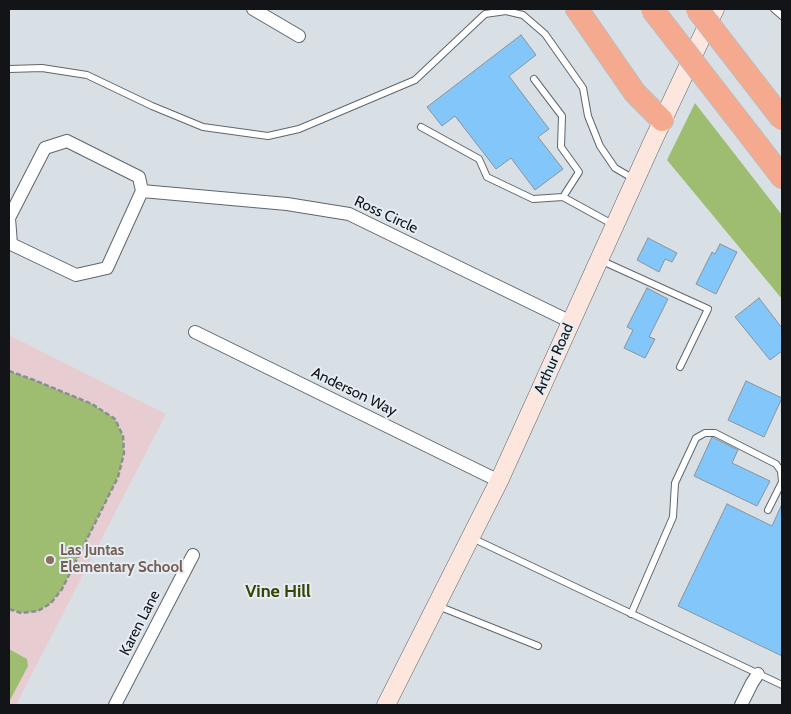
<!DOCTYPE html>
<html>
<head>
<meta charset="utf-8">
<style>
	body { margin:0 }
	#map { position:relative; width:791px; height:714px; overflow:hidden; background:#d8e0e6; font-family:Cabin,sans-serif }
	canvas { display:block }
	.frame { position:absolute; inset:0; border:10px solid #121417; pointer-events:none }
</style>
</head>
<body>
<div id="map">
<canvas width="791" height="714"></canvas>
<div class="frame"></div>
</div>
<script>
const ctx = document.querySelector('canvas').getContext('2d');
ctx.lineJoin = 'round';
function fill(path, color) { ctx.fillStyle = color; ctx.fill(path, 'evenodd'); }
const poly = rows => new Path2D(rows.map(r => 'M' + r).join(''));
function trace(path, color, width, dash) { ctx.strokeStyle = color; ctx.lineWidth = width; ctx.lineCap = dash ? 'butt' : 'round'; ctx.setLineDash(dash || []); ctx.stroke(path); }
function drawText(font, color, halo, rows, align = 'center') {
  ctx.font = font + ' Cabin,sans-serif'; ctx.lineWidth = 4; ctx.setLineDash([]); ctx.textBaseline = 'middle'; ctx.strokeStyle = halo; ctx.fillStyle = color; for (const [text, x, y, turn = 0] of rows) {
    ctx.save(); ctx.translate(x, y); ctx.rotate((+turn || 0) * Math.PI / 180); ctx.textAlign = isNaN(turn) ? turn : align; if (halo) ctx.strokeText(text, 0, 0); ctx.fillText(text, 0, 0); ctx.restore();
  }
}
fill(poly([
	[9,335,166,414,16,705,9,705]
]), '#e7cdd1');
fill(poly([
	[695,103,782,215,782,299,667,160],
	[9,371,34,380,92,404,115,419,123,436,124,453,118,477,62,589,51,603,38,611,21,613,9,609],
	[9,649,27,659,28,666,9,702]
]), '#9fbd71');
const building = poly([
	[521,35,536,55,509,76,549,129,538,137,563,169,535,190,511,158,496,169,455,116,442,126,427,107,521,35],
	[648,238,677,253,672,262,665,259,659,272,637,260,648,238],
	[720,244,737,252,716,294,696,284,712,252,715,254,720,244],
	[647,288,668,299,649,337,655,339,645,358,624,348,633,330,627,327,647,288],
	[759,298,782,328,782,351,770,360,735,317,759,298],
	[746,381,782,398,764,437,728,420,746,381],
	[712,437,738,450,732,463,770,481,757,506,694,476,712,437],
	[727,504,772,526,782,504,782,656,678,606,727,504]
]);
fill(building, '#82c6fa');
trace(building, '#8c939a', 1);
const lane = poly([
	[774,9,782,16],
	[9,69,42,68,87,75,152,106,203,127,268,136,299,129,415,80,485,14,506,11,523,15,545,34,583,88,588,116,600,146,615,168,634,179],
	[534,79,562,116,561,147,579,172,563,197],
	[421,127,479,159,487,177,533,199,563,197,614,225],
	[600,260,708,309,680,367],
	[472,538,782,685],
	[438,606,538,646],
	[631,614,673,517,675,483,696,438,705,433,715,433,776,464,781,471,782,482,768,510]
]);
const street = poly([
	[253,9,299,36],
	[67,141,139,177,142,191,107,268,76,275,11,244,9,218,45,148,67,141],
	[142,191,287,204,349,214,571,322],
	[195,332,499,481],
	[115,705,193,555],
	[741,705,752,683,758,674]
]);
const secondary = poly([
	[386,705,499,481,652,143,715,9]
]);
const highway = poly([
	[577,9,635,93,662,120],
	[752,138,782,177]
]);
trace(lane, '#5f666c', 8);
trace(street, '#5f666c', 14);
trace(secondary, '#5f666c', 19);
trace(highway, '#bdbdbe', 24);
trace(poly([
	[9,371,34,380,92,404,115,419,123,436,124,453,118,477,62,589,51,603,38,611,21,613,9,609]
]), '#898e93', 2.5, [5, 2.5]);
trace(lane, '#fff', 6);
trace(street, '#fff', 12);
trace(secondary, '#fce6de', 18);
trace(highway, '#f5aa90', 22);
const highwayBridge = poly([
	[652,9,752,138],
	[697,9,782,119]
]);
trace(highwayBridge, '#bdbdbe', 24, []);
trace(highwayBridge, '#f5aa90', 22);
for (const [x, y, r, color] of [
	[50,560,5,"#8d6e63"]
]) { const dot = new Path2D(); dot.arc(x, y, r, 0, 2 * Math.PI); ctx.fillStyle = color; ctx.fill(dot); trace(dot, '#e5edf4', 2); }
drawText('15px', '#121417', '#e5edf4', [
	["Ross Circle",386,215,25],
	["Arthur Road",554,359,-66],
	["Anderson Way",354,392,26],
	["Karen Lane",140,623,-63]
]);
drawText('bold 15px', '#785e54', '#e5edf4', [
	["Las Juntas",60,551],
	["Elementary School",60,568]
], 'left');
drawText('bold 18px', '#3b4305', '#e5edf4', [
	["Vine Hill",278,592]
]);
</script>
</body>
</html>
